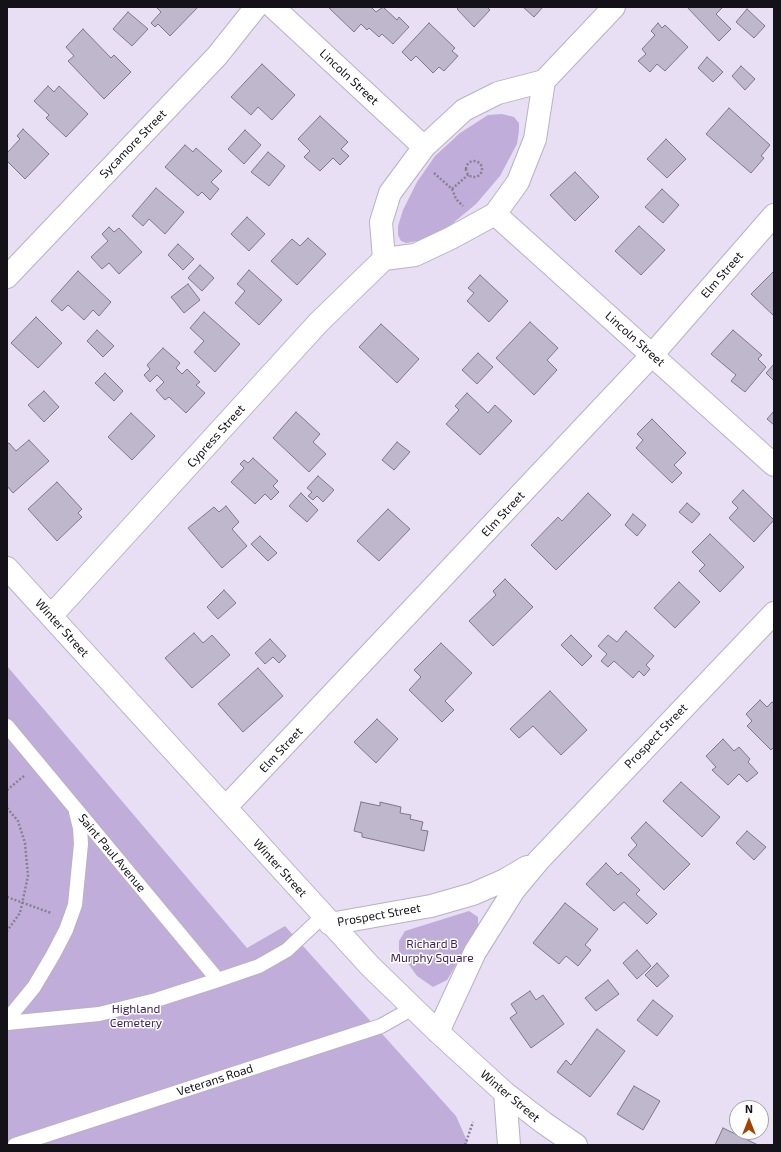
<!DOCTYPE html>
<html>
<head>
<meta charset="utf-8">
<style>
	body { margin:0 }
	#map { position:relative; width:781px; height:1152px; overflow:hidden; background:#e8dff4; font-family:"Exo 2",sans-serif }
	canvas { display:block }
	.frame { position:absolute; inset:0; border:8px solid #141118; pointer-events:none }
	.north { position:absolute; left:729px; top:1100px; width:40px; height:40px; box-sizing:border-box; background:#fff; border:1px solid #a1a0a3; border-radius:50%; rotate:0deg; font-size:11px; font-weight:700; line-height:16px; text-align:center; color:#141118 }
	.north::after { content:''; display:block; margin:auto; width:14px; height:18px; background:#a44300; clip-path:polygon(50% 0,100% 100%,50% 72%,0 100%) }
</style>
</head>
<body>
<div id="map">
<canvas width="781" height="1152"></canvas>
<div class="frame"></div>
<div class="north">N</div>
</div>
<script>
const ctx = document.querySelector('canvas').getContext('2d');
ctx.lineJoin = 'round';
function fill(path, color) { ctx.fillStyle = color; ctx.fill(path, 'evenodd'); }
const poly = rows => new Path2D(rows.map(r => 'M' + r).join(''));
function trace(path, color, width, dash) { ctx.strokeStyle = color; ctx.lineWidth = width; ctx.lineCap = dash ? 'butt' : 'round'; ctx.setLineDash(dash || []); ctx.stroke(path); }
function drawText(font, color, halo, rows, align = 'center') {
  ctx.font = font + ' "Exo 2",sans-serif'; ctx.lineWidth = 3; ctx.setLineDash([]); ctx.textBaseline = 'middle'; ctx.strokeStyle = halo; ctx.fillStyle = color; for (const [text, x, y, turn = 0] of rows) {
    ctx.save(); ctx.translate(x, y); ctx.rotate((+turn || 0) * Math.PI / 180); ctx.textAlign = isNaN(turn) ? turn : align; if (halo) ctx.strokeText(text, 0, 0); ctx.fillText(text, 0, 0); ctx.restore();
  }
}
fill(poly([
	[502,114,514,117,519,123,519,131,517,144,500,176,476,204,447,228,418,241,406,243,401,241,398,235,398,226,403,210,417,182,435,156,460,133,488,115],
	[7,666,247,948,285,926,456,1116,468,1143,462,1145,7,1145],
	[469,911,478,917,478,928,447,980,433,987,417,976,399,951,399,941,405,931]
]), '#c1add9');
const building = poly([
	[156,7,198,7,170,36,158,24,155,27,151,23,161,12,156,7],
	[328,7,371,7,376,12,383,7,397,20,399,17,409,27,393,44,382,34,379,37,369,28,367,30,361,24,354,32,328,7],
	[459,7,487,7,490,10,474,27,457,9,459,7],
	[523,7,543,7,534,17,523,7],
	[687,7,723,7,716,14,731,29,719,41,687,7],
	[747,9,765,26,754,38,736,22,747,9],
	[128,12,148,29,132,46,113,29,128,12],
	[429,23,455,48,452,51,458,56,444,71,439,67,433,73,416,56,411,61,402,52,429,23],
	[658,23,662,28,665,25,688,47,665,71,657,64,650,72,638,61,646,54,642,49,655,35,651,31,658,23],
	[83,29,111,58,114,55,131,72,104,99,68,61,74,56,66,47,83,29],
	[707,57,723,72,713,82,698,68,707,57],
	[262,64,295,95,272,120,258,107,251,115,231,97,262,64],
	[741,66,755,79,745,90,732,76,741,66],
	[48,86,54,92,59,86,88,114,66,137,46,118,49,115,34,101,48,86],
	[729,108,770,145,761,156,764,158,751,173,706,134,729,108],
	[320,116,348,142,341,149,349,156,340,165,333,158,320,171,304,157,310,151,298,139,320,116],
	[23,129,49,154,25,179,7,161,7,153,20,139,17,136,23,129],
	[245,130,261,145,244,164,228,149,245,130],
	[666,139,686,159,667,178,647,159,666,139],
	[185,145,193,152,196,148,222,171,211,182,219,189,210,200,202,192,198,196,165,167,185,145],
	[268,152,285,166,269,186,251,172,268,152],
	[575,172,599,197,575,221,550,195,575,172],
	[156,188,184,212,165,234,149,219,143,226,132,216,156,188],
	[662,189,679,205,663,223,645,207,662,189],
	[247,217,265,234,249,251,231,234,247,217],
	[639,226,665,250,641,275,615,251,639,226],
	[109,227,114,232,119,228,142,252,119,274,109,263,102,269,91,257,108,241,102,234,109,227],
	[308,238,326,254,297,285,271,261,292,239,300,246,308,238],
	[178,244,194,259,183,270,168,255,178,244],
	[200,265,214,278,202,291,188,278,200,265],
	[249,270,282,300,259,325,235,303,245,291,237,284,249,270],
	[78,271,111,302,99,316,93,310,84,320,68,305,62,311,51,301,78,271],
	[774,271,774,316,751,294,774,271],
	[480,275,508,301,489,322,467,301,474,293,468,288,480,275],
	[188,284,200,300,184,313,171,297,188,284],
	[204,312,240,344,215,372,194,352,204,341,190,328,204,312],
	[36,317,62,343,38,368,11,343,36,317],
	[530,322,558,348,547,360,557,370,534,395,496,358,530,322],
	[381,324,419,359,397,383,359,347,381,324],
	[97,330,114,346,103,357,87,341,97,330],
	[733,330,762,355,758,359,766,367,745,392,731,381,736,375,711,354,733,330],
	[163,348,180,363,176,368,182,374,187,369,200,382,196,385,205,393,186,413,169,397,165,400,156,390,164,382,157,375,150,382,144,375,150,369,147,365,163,348],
	[478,353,493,367,477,384,462,370,478,353],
	[774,364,774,381,766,373,774,364],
	[105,373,123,391,114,401,95,383,105,373],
	[44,391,59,407,44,422,28,405,44,391],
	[467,393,488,413,495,405,512,421,480,455,446,424,459,410,455,406,467,393],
	[774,411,774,425,767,419,774,411],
	[296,412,320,434,313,442,326,454,309,472,273,438,296,412],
	[131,413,155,436,132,460,108,437,131,413],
	[652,419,686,453,674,465,682,473,672,483,636,448,643,440,637,434,652,419],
	[29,440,49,461,13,493,7,486,7,444,9,443,16,451,29,440],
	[397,442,410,452,394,470,382,460,397,442],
	[253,458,278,481,273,486,279,492,271,500,265,494,255,504,231,482,244,468,240,464,244,460,248,463,253,458],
	[318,476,334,490,323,502,317,496,313,500,308,496,312,492,307,488,318,476],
	[57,482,82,509,78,513,82,517,57,541,28,509,57,482],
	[743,490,774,520,754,542,729,518,738,508,732,502,743,490],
	[301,493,318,510,307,522,289,506,301,493],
	[588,493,611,515,556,570,531,545,558,517,562,521,588,493],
	[687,503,700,514,692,523,679,512,687,503],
	[226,506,239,522,232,529,247,546,222,568,188,528,214,507,219,512,226,506],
	[388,509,410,529,379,561,357,541,388,509],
	[633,514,646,525,637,536,625,525,633,514],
	[710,534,744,567,720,592,699,571,705,565,692,552,710,534],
	[260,536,277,553,268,561,251,544,260,536],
	[505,579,533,607,493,646,469,621,496,595,493,591,505,579],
	[679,582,700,602,675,628,654,608,679,582],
	[224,590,236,603,218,619,207,607,224,590],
	[626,631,654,656,646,665,650,669,644,676,639,671,633,678,614,661,608,667,601,661,607,654,598,646,608,635,617,642,626,631],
	[194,633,203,643,212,635,230,655,192,688,165,658,194,633],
	[571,635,592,656,582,666,561,645,571,635],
	[270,639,286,656,279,663,273,657,265,664,255,653,270,639],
	[441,643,472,673,445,701,454,710,442,722,409,690,421,677,414,670,441,643],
	[258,668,283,696,243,732,218,704,258,668],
	[550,691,587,730,561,755,533,726,519,738,510,729,550,691],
	[760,700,767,707,772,702,774,703,774,747,771,750,747,726,752,721,746,714,760,700],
	[377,719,398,739,376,763,354,742,377,719],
	[723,739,734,751,739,747,750,759,748,762,758,773,747,782,739,774,728,785,712,770,716,767,706,756,723,739],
	[681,782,720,817,702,837,663,801,681,782],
	[361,802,380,806,380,802,401,807,400,813,411,815,410,819,423,822,421,830,428,831,424,851,362,837,362,833,354,831,361,802],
	[646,822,690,864,664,890,628,855,637,845,631,838,646,822],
	[747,831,766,847,754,860,736,843,747,831],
	[606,863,618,875,621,872,640,890,636,894,657,914,647,924,624,902,614,911,586,884,606,863],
	[565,903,598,929,585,945,591,950,578,966,566,956,559,964,533,943,565,903],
	[637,950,651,966,637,979,623,963,637,950],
	[657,963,669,976,657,987,645,975,657,963],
	[608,980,619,994,596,1011,585,998,608,980],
	[530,991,536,1000,543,995,564,1024,531,1048,510,1018,517,1013,511,1004,530,991],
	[653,1000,673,1016,657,1036,637,1020,653,1000],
	[597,1029,625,1051,590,1097,557,1072,566,1060,571,1065,597,1029],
	[634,1086,660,1101,643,1130,617,1114,634,1086],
	[723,1128,758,1145,715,1145,723,1128]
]);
fill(building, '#bfb8cc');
trace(building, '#7e778a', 1);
const lane = poly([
	[7,726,218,980],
	[7,1020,34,987,53,955,66,930,75,905,81,844,80,828,76,812],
	[7,1023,99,1014,156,1000,218,980,259,966,287,950,323,916],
	[15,1145,381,1026,413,1008]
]);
const street = poly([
	[273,7,424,147],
	[495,214,774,465],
	[384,259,381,222,390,193,424,147,464,110,498,93,544,81,614,7],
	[7,277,217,56,256,7],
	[51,616,319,322,384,259,415,255,451,238,495,214,518,182,535,139,544,81],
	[226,807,652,355,774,215]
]);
const secondary = poly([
	[7,568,370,966,438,1032,505,1093,544,1123,576,1145],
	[330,924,431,906,473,894,505,880,527,867],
	[438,1032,475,952,514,890,539,860,774,613],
	[505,1093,509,1145]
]);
trace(lane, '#b8b0c4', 16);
trace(street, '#b8b0c4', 24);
trace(secondary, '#b8b0c4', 24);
trace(poly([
	'466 169a8 8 0 1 1 16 0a8 8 0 1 1-16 0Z',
	[434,173,452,189,456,199,463,206],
	[452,189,469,174],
	[7,790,24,776],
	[7,808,18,821,25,843,28,876,20,913,7,931],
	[7,897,51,913],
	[465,1145,473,1122]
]), '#87818f', 2.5, [2, 2]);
trace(lane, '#fff', 14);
trace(street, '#fff', 22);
trace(secondary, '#fff', 22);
drawText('12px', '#141118', '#fff', [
	["Lincoln Street",349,77,43],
	["Sycamore Street",133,144,-46],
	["Elm Street",722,275,-49],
	["Lincoln Street",635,339,42],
	["Cypress Street",216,436,-48],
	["Elm Street",503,514,-47],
	["Winter Street",62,628,48],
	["Prospect Street",656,736,-46],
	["Elm Street",281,750,-47],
	["Saint Paul Avenue",112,853,50],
	["Winter Street",280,868,48],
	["Prospect Street",379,915,-10],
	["Veterans Road",215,1080,-18],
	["Winter Street",510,1096,40]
]);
drawText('12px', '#3d1f59', '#fff', [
	["Richard B",432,944],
	["Murphy Square",432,958],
	["Highland",136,1009],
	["Cemetery",136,1023]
]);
</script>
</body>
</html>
